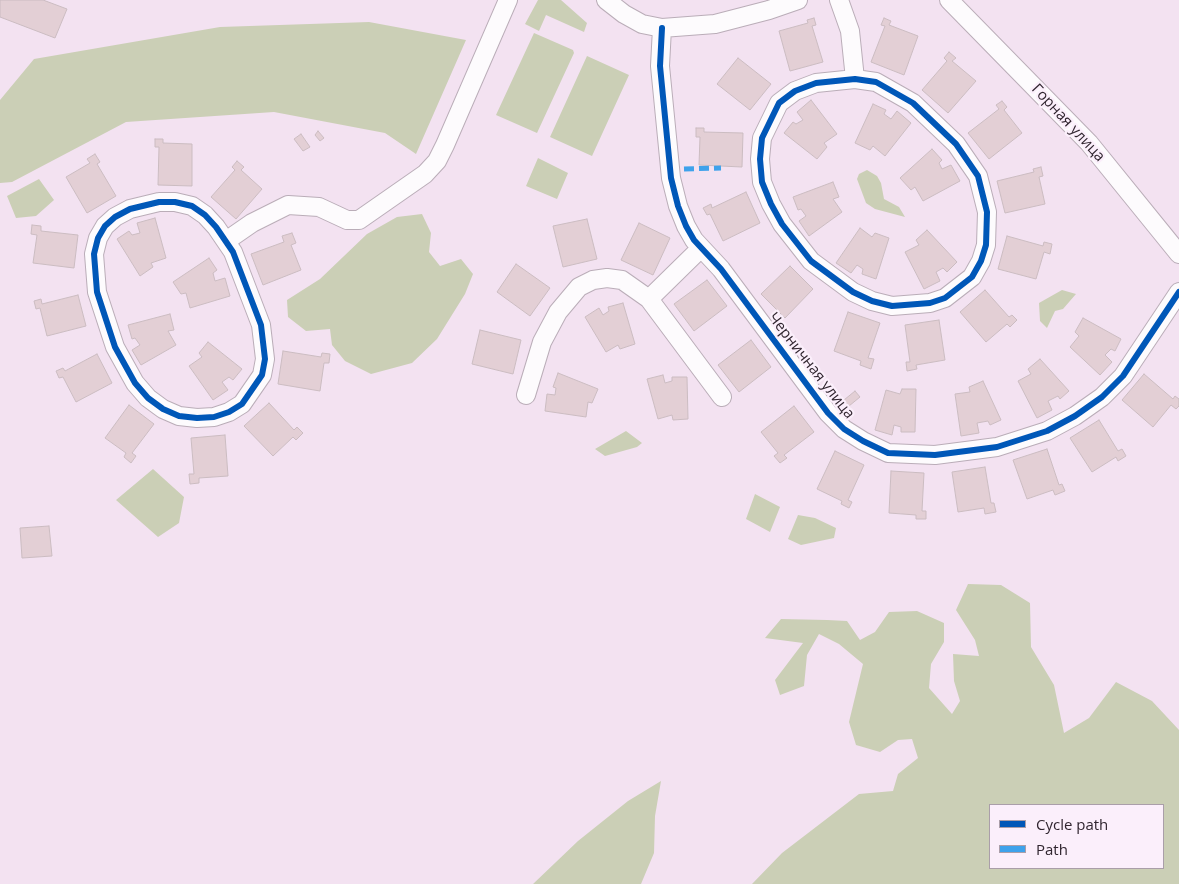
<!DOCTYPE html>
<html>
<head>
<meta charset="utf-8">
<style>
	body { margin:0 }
	#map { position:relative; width:1179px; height:884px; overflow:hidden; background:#f3e2f1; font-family:"Open Sans",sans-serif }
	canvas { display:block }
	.legend { position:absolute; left:989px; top:804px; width:175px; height:65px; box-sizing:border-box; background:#fbeffb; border:1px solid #aa9ea9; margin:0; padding:6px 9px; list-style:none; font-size:15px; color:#30252f }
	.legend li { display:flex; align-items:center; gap:10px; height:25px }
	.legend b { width:25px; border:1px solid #aa9ea9 }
</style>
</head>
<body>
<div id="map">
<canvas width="1179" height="884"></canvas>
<ul class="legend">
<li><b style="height:6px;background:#0057b8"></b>Cycle path</li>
<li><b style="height:6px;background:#3ea2eb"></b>Path</li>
</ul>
</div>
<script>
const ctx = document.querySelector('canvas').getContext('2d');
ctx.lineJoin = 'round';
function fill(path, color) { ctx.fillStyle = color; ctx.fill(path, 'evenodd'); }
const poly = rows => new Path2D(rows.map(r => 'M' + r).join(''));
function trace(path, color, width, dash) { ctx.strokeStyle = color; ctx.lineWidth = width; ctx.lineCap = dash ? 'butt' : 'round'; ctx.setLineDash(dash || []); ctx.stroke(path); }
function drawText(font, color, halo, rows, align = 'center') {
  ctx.font = font + ' "Open Sans",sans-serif'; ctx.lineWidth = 4.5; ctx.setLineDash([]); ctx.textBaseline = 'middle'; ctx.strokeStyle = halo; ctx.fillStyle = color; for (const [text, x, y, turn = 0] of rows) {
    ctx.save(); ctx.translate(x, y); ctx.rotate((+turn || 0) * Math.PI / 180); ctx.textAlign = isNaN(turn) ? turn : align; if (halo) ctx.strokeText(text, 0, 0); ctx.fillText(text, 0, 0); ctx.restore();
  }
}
fill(poly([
	[538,0,561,0,587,23,584,32,546,15,539,31,525,24],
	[369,22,466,40,416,154,385,133,274,112,126,122,12,182,0,183,0,100,34,59,220,27],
	[534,33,573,50,574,53,537,133,496,115],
	[587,56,629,75,592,156,550,137],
	[538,158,568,173,557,199,526,186],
	[867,170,877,176,881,183,884,199,899,207,905,217,875,209,866,203,857,179,859,174],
	[39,179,54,200,36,216,16,218,7,196],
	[422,214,431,233,429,252,440,266,461,259,473,274,465,294,437,339,412,363,371,374,345,361,332,345,330,329,306,331,288,317,287,300,320,279,367,234,397,217],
	[1062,290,1076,294,1063,309,1055,311,1047,328,1040,321,1039,303],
	[626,431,642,443,637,447,605,456,595,449],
	[153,469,184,497,179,523,158,537,116,500],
	[755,494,780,507,770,532,746,519],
	[798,515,815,518,836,528,834,538,801,545,788,539],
	[968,584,1001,585,1030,603,1031,647,1054,685,1064,733,1089,718,1116,682,1152,701,1179,730,1179,884,752,884,782,853,859,794,893,791,898,774,918,758,912,739,898,740,880,752,856,745,849,722,863,664,839,644,819,634,807,655,804,686,780,695,775,680,803,643,765,638,781,619,827,620,847,621,860,640,875,632,889,612,917,611,944,623,944,642,931,664,929,688,952,714,960,701,954,681,953,654,979,656,975,640,956,610],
	[1163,805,1163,868,990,868,990,805],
	[661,781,655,816,654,853,641,884,533,884,578,841,628,801]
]), '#cbcfb6');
const building = poly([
	[0,0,43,0,67,9,55,38,0,17,0,0],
	[814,18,816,25,812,26,823,62,790,71,779,31,808,23,807,20,814,18],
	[884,18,891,21,889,25,918,36,904,75,871,62,885,26,881,25,884,18],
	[949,52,956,58,952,61,976,81,948,113,922,90,947,61,944,58,949,52],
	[738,58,771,84,750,110,717,84,738,58],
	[811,100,837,134,824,143,827,147,817,159,784,133,793,122,796,124,803,120,797,112,811,100],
	[1002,101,1007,107,1004,110,1022,133,989,159,968,133,999,109,996,105,1002,101],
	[873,104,886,110,884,114,891,119,897,111,911,123,885,156,873,146,870,150,855,143,873,104],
	[696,128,704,128,704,132,743,133,742,167,699,165,700,137,696,137,696,128],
	[318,131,324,138,320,141,315,135,318,131],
	[301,134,310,147,303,151,294,139,301,134],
	[155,139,163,139,163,143,192,144,192,186,158,185,159,147,155,147,155,139],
	[932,149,942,160,939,163,942,169,951,165,960,181,923,201,915,187,911,190,900,178,932,149],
	[95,154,100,162,97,164,116,196,87,213,66,177,90,163,87,159,95,154],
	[237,161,244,167,241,170,262,189,236,219,211,197,235,170,232,167,237,161],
	[1041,167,1043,176,1039,177,1045,204,1005,213,997,181,1034,172,1033,169,1041,167],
	[833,182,839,197,833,199,842,212,809,236,799,221,806,216,801,209,798,210,793,197,833,182],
	[746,192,760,223,723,241,710,214,707,215,703,208,711,204,712,208,746,192],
	[155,218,166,258,151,263,153,267,140,276,117,239,129,231,132,235,140,233,137,223,155,218],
	[587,219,597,259,563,267,553,226,587,219],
	[639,223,670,238,653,275,621,260,639,223],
	[32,225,41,226,41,231,78,235,74,268,33,263,37,235,31,234,32,225],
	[860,228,872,237,875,233,889,238,876,279,862,274,863,269,857,265,851,273,836,263,860,228],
	[927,230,957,262,947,272,943,268,936,272,940,281,924,289,905,252,919,245,916,240,927,230],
	[292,233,296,243,291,245,301,270,263,285,251,254,284,242,282,236,292,233],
	[1007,236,1043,246,1044,242,1052,244,1050,254,1044,252,1036,279,998,269,1007,236],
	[209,258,217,270,213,273,215,281,225,278,230,296,190,308,186,293,181,294,173,282,209,258],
	[516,264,550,288,530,316,497,292,516,264],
	[790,266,813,289,785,318,761,294,790,266],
	[707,280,727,306,694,331,674,304,707,280],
	[985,290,1009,317,1012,315,1017,320,1010,327,1007,324,986,342,960,312,985,290],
	[78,295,86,326,47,336,40,308,36,309,34,301,41,299,42,304,78,295],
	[623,303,635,344,620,349,618,345,606,352,585,317,599,308,603,315,609,311,608,307,623,303],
	[848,312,880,323,868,358,874,359,871,369,860,365,861,361,834,351,848,312],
	[170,314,174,330,168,331,176,345,141,365,132,350,140,345,135,338,132,339,128,325,170,314],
	[1083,318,1121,339,1115,351,1111,349,1105,355,1112,362,1100,375,1070,347,1079,336,1075,332,1083,318],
	[939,320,945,360,916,365,917,369,907,371,906,362,910,362,905,325,939,320],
	[480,330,521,340,513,374,472,364,480,330],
	[751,340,771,367,739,392,718,365,751,340],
	[208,342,242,369,233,380,229,377,222,382,228,390,213,400,189,366,202,357,199,353,208,342],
	[283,351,321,357,322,353,330,354,329,363,324,363,320,391,278,384,283,351],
	[97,354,112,383,76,402,63,377,59,378,56,371,63,368,65,371,97,354],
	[1040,359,1069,391,1060,399,1058,396,1048,401,1052,410,1037,418,1018,381,1031,374,1028,369,1040,359],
	[558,373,598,389,592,403,588,402,586,417,545,411,547,394,555,395,556,388,553,387,558,373],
	[1144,374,1173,399,1175,396,1179,399,1179,406,1176,409,1171,405,1153,427,1122,400,1144,374],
	[663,375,665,383,672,381,672,377,687,377,688,419,673,420,672,415,658,419,647,379,663,375],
	[983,381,1001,420,990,425,988,421,977,423,979,433,961,436,955,394,970,392,969,387,983,381],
	[902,389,916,389,915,432,901,432,901,427,894,425,892,435,875,430,886,390,900,394,902,389],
	[855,391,860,397,849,406,844,400,855,391],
	[269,403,294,430,297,427,303,433,296,440,293,437,273,456,244,426,269,403],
	[129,405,154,424,132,453,136,456,131,463,124,457,126,453,105,438,129,405],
	[794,406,814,432,784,455,787,458,780,463,774,456,778,453,761,432,794,406],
	[1099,420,1118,451,1122,449,1126,456,1118,461,1116,457,1092,472,1070,438,1099,420],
	[225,435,228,476,199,478,199,483,190,484,189,474,194,474,191,438,225,435],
	[1047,449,1059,485,1062,484,1065,491,1055,495,1053,490,1027,499,1013,460,1047,449],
	[835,451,864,465,848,500,852,502,849,508,841,504,842,501,817,489,835,451],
	[985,467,991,503,994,503,996,512,985,514,984,508,958,512,952,472,985,467],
	[891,471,924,473,922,511,926,511,926,519,916,519,916,515,889,513,891,471],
	[49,526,52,556,22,558,20,528,49,526]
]);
fill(building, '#e3cfd5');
trace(building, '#cbbcc1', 1);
const minor = poly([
	[606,0,624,14,642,24,662,28,715,24,769,10,798,0],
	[839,0,850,31,855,79],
	[949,0,1089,143,1179,254],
	[662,28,660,66,671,178,678,206,686,226,694,240,721,269,828,413,844,429,863,441,888,453,935,455,997,447,1047,431,1075,416,1102,397,1123,376,1179,292],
	[855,79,876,82,913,103,956,144,978,176,987,212,986,245,981,261,972,277,945,298,930,303,892,306,872,301,853,292,811,261,782,224,771,204,762,182,760,159,762,138,779,103,795,91,816,83,855,79],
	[159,202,175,202,192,206,205,215,216,227,233,252,261,325,265,359,262,375,242,404,229,412,214,417,197,418,179,416,163,409,148,398,135,383,115,347,97,292,94,254,98,238,105,226,115,217,130,209,159,202],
	[226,241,252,223,288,205,319,207,347,220,359,220,425,174,437,161,445,145,508,0],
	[649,299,701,248],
	[526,395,542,342,558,312,579,287,593,280,607,278,622,280,649,299,722,397]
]);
trace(minor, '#baadb8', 20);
trace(minor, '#fdfbfd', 18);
trace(poly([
	[684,169,721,168]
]), '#3ea2eb', 5, [10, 5]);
trace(poly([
	[662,28,660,66,671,178,678,206,686,226,694,240,721,269,828,413,844,429,863,441,888,453,935,455,997,447,1047,431,1075,416,1102,397,1123,376,1179,292],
	[855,79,876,82,913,103,956,144,978,176,987,212,986,245,981,261,972,277,945,298,930,303,892,306,872,301,853,292,811,261,782,224,771,204,762,182,760,159,762,138,779,103,795,91,816,83,855,79],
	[159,202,175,202,192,206,205,215,216,227,233,252,261,325,265,359,262,375,242,404,229,412,214,417,197,418,179,416,163,409,148,398,135,383,115,347,97,292,94,254,98,238,105,226,115,217,130,209,159,202]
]), '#0057b8', 6);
drawText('15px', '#30252f', '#fbeffb', [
	["Горная улица",1068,123,47],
	["Черничная улица",811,366,52]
]);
</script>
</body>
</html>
